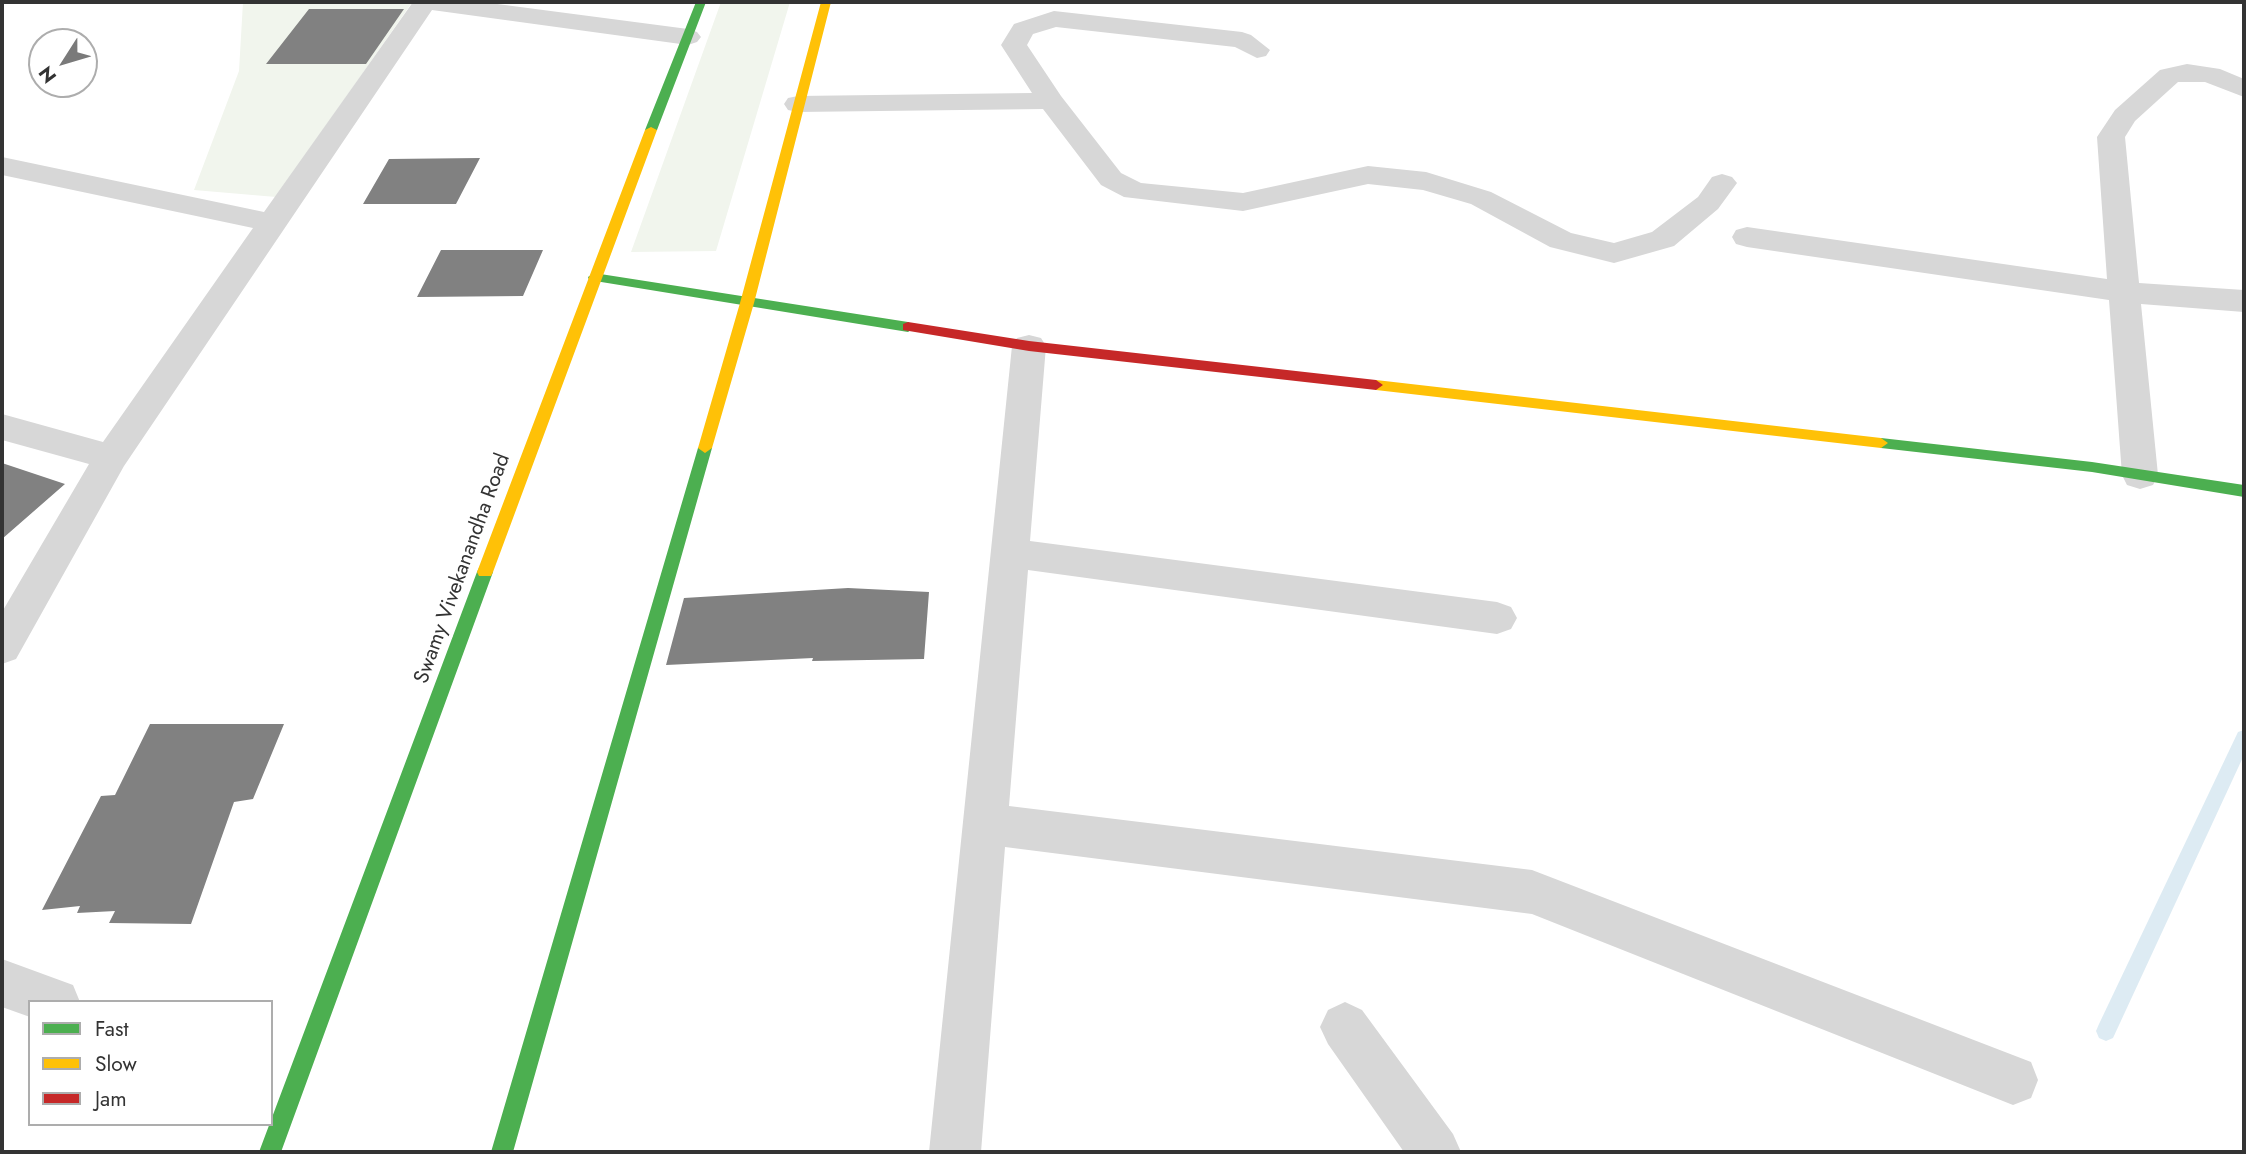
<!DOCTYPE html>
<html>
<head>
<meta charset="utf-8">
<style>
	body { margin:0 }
	#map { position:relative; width:2246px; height:1154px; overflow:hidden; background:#fff; font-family:Jost,sans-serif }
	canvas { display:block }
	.frame { position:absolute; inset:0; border:4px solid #333; pointer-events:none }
	.legend { position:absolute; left:28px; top:1000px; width:245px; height:126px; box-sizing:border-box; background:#fff; border:2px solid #adadad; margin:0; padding:9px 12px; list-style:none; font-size:21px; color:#333 }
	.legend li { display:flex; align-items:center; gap:14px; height:35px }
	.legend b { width:35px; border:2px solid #adadad }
	.north { position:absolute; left:28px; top:28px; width:70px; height:70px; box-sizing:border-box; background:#fff; border:2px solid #adadad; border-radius:50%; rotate:233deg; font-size:19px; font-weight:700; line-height:28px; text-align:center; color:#333 }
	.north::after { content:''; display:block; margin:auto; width:24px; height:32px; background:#7a7a7a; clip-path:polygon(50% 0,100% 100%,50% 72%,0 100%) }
</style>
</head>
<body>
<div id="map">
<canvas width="2246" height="1154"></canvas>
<div class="frame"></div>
<ul class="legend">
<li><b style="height:9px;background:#4caf50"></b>Fast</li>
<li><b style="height:9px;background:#ffc107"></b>Slow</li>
<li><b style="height:9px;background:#c62828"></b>Jam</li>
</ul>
<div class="north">N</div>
</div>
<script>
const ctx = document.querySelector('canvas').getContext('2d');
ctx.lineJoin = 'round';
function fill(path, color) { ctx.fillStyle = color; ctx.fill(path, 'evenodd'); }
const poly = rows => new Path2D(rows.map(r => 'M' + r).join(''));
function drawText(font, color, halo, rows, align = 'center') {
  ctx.font = font + ' Jost,sans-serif'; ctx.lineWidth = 7; ctx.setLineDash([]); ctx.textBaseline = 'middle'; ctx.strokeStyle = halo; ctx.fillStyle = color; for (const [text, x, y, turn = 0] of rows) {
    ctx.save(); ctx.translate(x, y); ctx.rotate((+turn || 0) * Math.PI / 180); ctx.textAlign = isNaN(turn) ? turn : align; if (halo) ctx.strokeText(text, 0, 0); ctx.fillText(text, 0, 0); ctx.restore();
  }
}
fill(poly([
	[243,2,394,2,411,4,276,197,194,190,239,71],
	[721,2,790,2,716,251,631,252]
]), '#f1f5ed');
fill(poly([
	[2244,730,2244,755,2113,1038,2106,1041,2099,1038,2096,1031,2099,1024,2238,732,2244,730]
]), '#ddebf3');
fill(poly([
	[309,9,404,9,366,64,266,64],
	[480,158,456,204,363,204,389,159],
	[441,250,543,250,523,296,417,297],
	[2,463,65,484,2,539],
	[848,588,929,592,924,659,812,661,813,658,666,665,684,598],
	[150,724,284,724,253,799,234,802,191,924,109,923,115,911,77,913,80,906,42,910,101,796,115,795]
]), '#818181');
fill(poly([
	[413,2,482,2,688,29,697,32,701,37,697,42,688,45,432,10,124,466,16,659,2,664,2,612,89,464,2,440,2,414,103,442,253,228,2,175,2,157,264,212,413,2],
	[1054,11,1242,32,1251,35,1270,50,1266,56,1257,58,1235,47,1056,27,1033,34,1027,45,1061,96,1121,173,1141,183,1243,193,1368,166,1426,172,1491,192,1571,233,1614,243,1652,232,1698,197,1712,177,1722,174,1732,177,1737,183,1718,209,1674,246,1614,263,1550,247,1471,204,1423,190,1368,184,1243,211,1124,197,1101,185,1043,109,798,112,788,110,784,104,788,98,798,96,1032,93,1001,45,1014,24,1054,11],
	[2187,64,2220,69,2244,79,2244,97,2205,82,2178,82,2135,121,2125,137,2139,283,2244,290,2244,312,2141,304,2158,475,2153,485,2140,489,2127,485,2122,475,2109,300,1747,247,1736,244,1732,237,1736,230,1747,227,2107,279,2097,137,2115,110,2160,70,2187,64],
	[1029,335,1041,338,1046,346,1030,541,1497,602,1511,607,1517,618,1511,629,1497,634,1028,570,1009,806,1532,870,2031,1062,2038,1080,2031,1098,2013,1105,1532,914,1005,847,981,1152,929,1152,1012,346,1017,338,1029,335],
	[2,959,73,985,80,1002,30,1002,30,1017,2,1007,2,959],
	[1345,1002,1362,1010,1453,1134,1461,1152,1404,1152,1328,1044,1320,1027,1328,1010,1345,1002]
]), '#d7d7d7');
fill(poly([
	[696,2,706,2,657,130,647,132,645,130,696,2],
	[594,273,908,322,915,327,908,332,589,280,588,277,594,273],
	[1881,438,2092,462,2244,485,2244,497,2092,472,1881,448,1874,443,1881,438],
	[705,443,712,448,513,1152,491,1152,698,448,705,443],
	[485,566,491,568,493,572,281,1152,259,1152,477,572,479,568,485,566]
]), '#4caf50');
fill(poly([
	[821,2,831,2,754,303,712,448,705,453,698,448,740,303,821,2],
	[651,127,657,130,493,572,491,576,479,576,477,572,645,130,651,127],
	[1376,380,1881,438,1888,443,1881,448,1376,390,1369,385,1376,380]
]), '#ffc107');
fill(poly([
	[908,322,1029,341,1376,380,1383,385,1376,390,1029,351,903,330,903,324,908,322]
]), '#c62828');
drawText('21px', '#333', '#fff', [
	["Swamy Vivekanandha Road",463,569,-70]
]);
</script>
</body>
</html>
